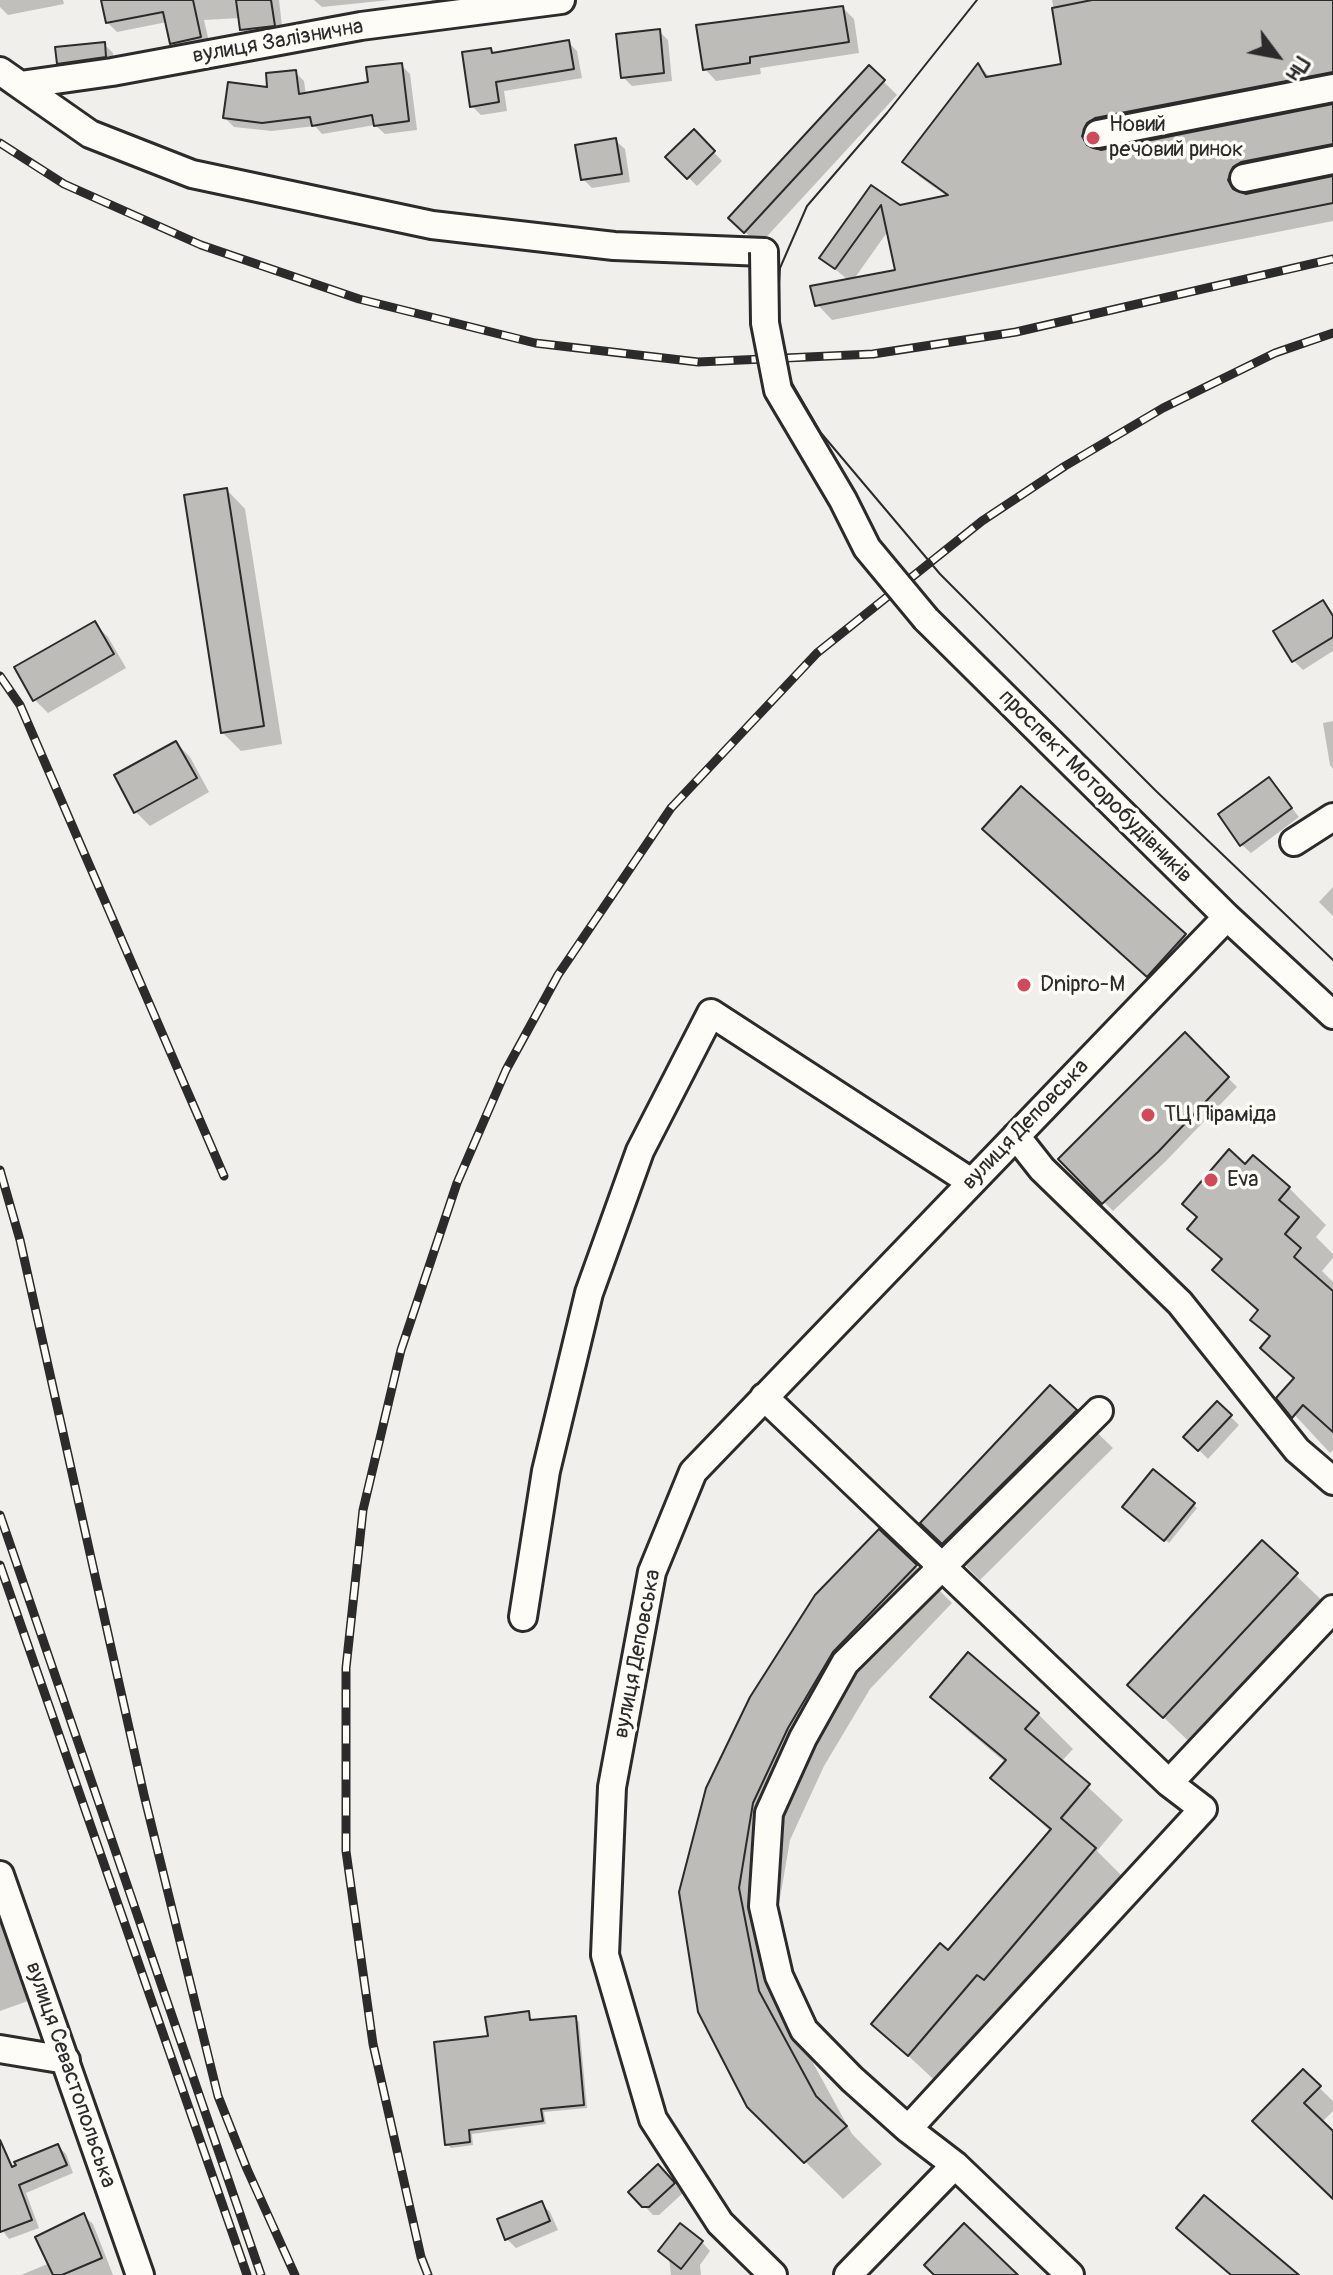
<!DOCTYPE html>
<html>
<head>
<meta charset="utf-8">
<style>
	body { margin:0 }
	#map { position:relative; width:1333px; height:2275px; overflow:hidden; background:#f0efeb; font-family:Pangolin,sans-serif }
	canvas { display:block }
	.north { position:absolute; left:1237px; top:16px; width:80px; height:80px; -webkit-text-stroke:6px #fdfcf7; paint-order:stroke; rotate:122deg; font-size:22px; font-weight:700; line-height:32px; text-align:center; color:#2b2b2b }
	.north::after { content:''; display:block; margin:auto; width:28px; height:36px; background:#2b2b2b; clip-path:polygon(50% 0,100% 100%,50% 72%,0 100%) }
</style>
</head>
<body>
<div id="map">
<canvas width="1333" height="2275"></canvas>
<div class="north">Пн</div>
</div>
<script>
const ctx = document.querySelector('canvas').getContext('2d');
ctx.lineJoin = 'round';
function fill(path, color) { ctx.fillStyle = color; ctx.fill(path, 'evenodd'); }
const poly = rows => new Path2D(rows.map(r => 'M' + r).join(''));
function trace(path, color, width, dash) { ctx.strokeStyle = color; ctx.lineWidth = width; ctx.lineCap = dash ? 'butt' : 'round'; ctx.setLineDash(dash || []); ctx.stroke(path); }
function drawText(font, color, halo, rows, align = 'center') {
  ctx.font = font + ' Pangolin,sans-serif'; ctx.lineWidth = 7; ctx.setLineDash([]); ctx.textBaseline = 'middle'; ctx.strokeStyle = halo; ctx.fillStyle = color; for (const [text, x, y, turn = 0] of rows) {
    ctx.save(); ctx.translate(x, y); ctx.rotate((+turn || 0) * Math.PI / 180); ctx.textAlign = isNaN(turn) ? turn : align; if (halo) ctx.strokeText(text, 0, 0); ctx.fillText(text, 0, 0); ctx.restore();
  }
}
fill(poly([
	[0,0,63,0,64,4,8,15,0,7],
	[103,0,279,0,283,35,252,39,242,29,240,18,204,20,210,46,182,53,172,43,167,22,117,32,107,22],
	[314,0,390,0,322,7],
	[431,0,472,0,439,8],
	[1052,0,1333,0,1333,89,1102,138,1097,151,1333,106,1333,162,1244,188,1243,195,1333,178,1333,221,832,320,817,304,848,280,822,258,872,188,900,207,948,197,920,177,905,162,979,66,991,78,1064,66],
	[888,231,897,271,854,279],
	[843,8,854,19,859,53,760,68,761,74,716,81,705,69],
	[659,31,668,40,672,81,632,86,623,77],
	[568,42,577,51,582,78,504,91,507,111,481,115,472,106,491,50,495,54],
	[104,44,113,53,114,65,68,72,59,63],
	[401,65,410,74,417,130,385,134,375,125,322,134,315,126,272,131,234,127,225,118,295,72,304,81,306,95,370,84],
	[883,81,897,95,759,245,744,231],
	[694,132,722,161,697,186,668,157],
	[616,141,625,149,630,182,592,188,583,179],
	[227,490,245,509,282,744,241,751,222,732],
	[1322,602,1333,614,1333,651,1303,670,1294,661,1275,632],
	[94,623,108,637,126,668,48,713,34,699],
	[1333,721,1333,769,1330,765,1323,723],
	[176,743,190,757,209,792,150,826,136,812],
	[1269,779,1299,817,1251,853,1242,845],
	[1003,848,1184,935,1203,954,1167,994],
	[1333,887,1333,916,1319,902],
	[1185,1035,1237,1087,1166,1161,1113,1211,1061,1159],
	[1246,1166,1289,1188,1326,1225,1316,1237,1333,1254,1333,1258,1322,1271,1333,1282,1333,1450,1330,1453,1279,1398,1294,1380,1262,1348,1271,1338,1253,1320,1259,1313,1215,1270,1222,1261,1189,1229],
	[1050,1387,1113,1448,980,1580,923,1523],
	[1217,1404,1239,1425,1208,1459,1186,1437],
	[1154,1471,1197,1508,1169,1543,1128,1510],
	[1262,1543,1333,1611,1202,1754,1130,1685],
	[915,1566,952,1603,870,1689,824,1766,790,1840,775,1927,795,2030,852,2134,882,2164,843,2199,749,2106,700,2011,751,1698],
	[933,1696,1038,1714,1073,1749,1061,1762,1123,1820,1097,1851,1130,1884,944,2089,874,2024,948,1953,1051,1832,993,1777,1006,1763,968,1731],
	[0,1922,28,2001,0,2011],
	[528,2014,533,2021,575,2018,579,2022,587,2108,544,2112,546,2124,472,2134,473,2145,451,2148,447,2144],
	[1303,2072,1333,2101,1333,2111,1321,2123,1333,2134,1333,2197,1255,2121],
	[58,2146,66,2154,73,2173,26,2193,39,2228,9,2239,0,2227,0,2174],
	[667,2175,683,2193,659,2215,653,2215,631,2192],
	[541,2203,550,2212,558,2230,516,2248,507,2239,499,2221],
	[84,2216,93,2224,113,2275,21,2275,50,2263],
	[702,2242,710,2251,700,2265,701,2275,671,2275,669,2258]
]), '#0003');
const building = poly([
	[101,0,193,0,201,37,170,44,163,12,106,23,101,0],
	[236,0,271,0,275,26,240,30,236,0],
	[1092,0,1333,0,1333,72,1095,118,1087,123,1082,136,1087,145,1101,150,1333,104,1333,144,1241,162,1233,167,1228,180,1233,189,1246,194,1333,176,1333,203,815,306,810,286,895,270,881,205,835,269,819,258,871,185,900,205,948,195,902,162,978,63,986,77,1061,64,1052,8,1092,0],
	[843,6,849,42,750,57,750,63,703,70,696,25,843,6],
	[660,29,664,73,621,78,616,34,660,29],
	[569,40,574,69,496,82,499,102,470,107,462,52,491,48,492,53,569,40],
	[105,42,106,57,57,64,55,47,105,42],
	[402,63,409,121,374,126,372,115,312,126,310,117,262,123,223,118,228,82,267,87,266,73,296,70,299,94,368,82,366,67,402,63],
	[869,65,885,80,744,233,728,218,869,65],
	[694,129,715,151,687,179,665,157,694,129],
	[616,138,622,174,581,180,575,145,616,138],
	[227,488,264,726,221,733,184,495,227,488],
	[1323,600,1333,616,1333,637,1292,662,1273,631,1323,600],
	[95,621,114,654,33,701,14,667,95,621],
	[176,741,197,778,134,813,114,775,176,741],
	[1269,777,1292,808,1240,846,1218,814,1269,777],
	[1021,786,1186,934,1147,977,982,829,1021,786],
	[1185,1032,1229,1077,1158,1152,1102,1204,1058,1159,1185,1032],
	[1229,1149,1245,1164,1253,1155,1290,1187,1279,1200,1299,1217,1285,1234,1301,1248,1294,1257,1333,1291,1333,1432,1303,1405,1292,1418,1276,1398,1294,1378,1260,1348,1270,1336,1250,1320,1258,1310,1212,1270,1222,1259,1187,1229,1197,1217,1182,1204,1229,1149],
	[1050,1385,1077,1410,942,1544,920,1523,1050,1385],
	[1217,1401,1232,1415,1198,1451,1183,1437,1217,1401],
	[1153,1469,1195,1503,1164,1541,1122,1507,1153,1469],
	[879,1529,917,1565,833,1652,788,1728,753,1803,739,1888,759,1991,816,2096,847,2126,804,2163,747,2107,698,2012,679,1892,706,1788,750,1697,815,1595,879,1529],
	[1262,1540,1298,1573,1163,1718,1127,1685,1262,1540],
	[968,1652,1039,1713,1025,1729,1090,1784,1061,1818,1096,1848,984,1980,977,1975,908,2056,871,2024,940,1943,948,1950,1051,1829,990,1778,1006,1760,930,1697,968,1652],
	[529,2011,530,2020,576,2016,584,2105,541,2109,543,2121,469,2130,470,2142,445,2145,434,2042,488,2036,485,2017,529,2011],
	[1303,2069,1321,2086,1304,2103,1333,2131,1333,2199,1252,2121,1303,2069],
	[0,2140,12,2167,16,2165,14,2162,58,2144,67,2165,19,2185,32,2220,0,2232,0,2140],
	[658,2164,675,2183,649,2207,642,2207,628,2192,658,2164],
	[1204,2195,1299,2275,1231,2275,1176,2228,1204,2195],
	[542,2201,550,2221,505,2240,497,2219,542,2201],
	[84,2213,102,2258,62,2275,53,2275,35,2237,84,2213],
	[680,2223,703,2241,681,2269,658,2251,680,2223],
	[964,2223,1018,2275,934,2275,924,2265,964,2223]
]);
fill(building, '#bdbcb8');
trace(building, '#2b2b2b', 2);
const minor = poly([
	[0,71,20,85,112,72,361,26,561,0],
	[20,85,90,134,192,174,432,225,614,246,764,252],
	[1098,134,1333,88],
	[1244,178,1333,160],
	[926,619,1227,917,1333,1015],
	[1294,842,1333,817],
	[1016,1136,1042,1169,1180,1303,1297,1450,1333,1481],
	[764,1397,1169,1783],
	[523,1617,546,1471,589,1293,640,1151,711,1013,971,1182],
	[0,1875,140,2275],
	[0,2049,66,2060],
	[908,2129,852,2079,804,2030,779,1976,763,1906,769,1813,803,1738,845,1663,1099,1411],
	[955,2165,1070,2275],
	[773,2275,720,2223,653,2119,605,1955,612,1787,652,1572,693,1472,1227,917],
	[848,2275,955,2165,908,2129,1203,1809,1169,1783,1333,1609]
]);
trace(minor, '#2b2b2b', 32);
trace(minor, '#fdfcf7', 26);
trace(poly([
	[977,0,887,113,807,206,780,268,776,330,789,378,821,433,940,574,1155,790,1333,960]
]), '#2b2b2b', 2);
const rail = poly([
	[0,143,64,184,201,245,359,299,535,343,698,362,873,354,1016,332,1333,259],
	[0,676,20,705,224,1176],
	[0,1170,20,1240,144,1795,218,2096,247,2169,295,2275],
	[0,1515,261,2275],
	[0,1565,247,2275],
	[428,2275,421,2257,373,2044,346,1851,346,1668,363,1510,401,1350,457,1183,506,1070,558,975,671,808,817,653,982,521,1065,466,1163,408,1275,353,1333,333]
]);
trace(rail, '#2b2b2b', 9);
trace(rail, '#fdfcf7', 6, [18]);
const minorBridge = poly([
	[764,252,765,323,778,390,843,500,867,548,926,619]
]);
trace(minorBridge, '#2b2b2b', 32, []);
trace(minorBridge, '#fdfcf7', 26);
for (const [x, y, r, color] of [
	[1093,138,8,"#d1495b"],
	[1024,985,8,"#d1495b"],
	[1148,1115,8,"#d1495b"],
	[1211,1180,8,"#d1495b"]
]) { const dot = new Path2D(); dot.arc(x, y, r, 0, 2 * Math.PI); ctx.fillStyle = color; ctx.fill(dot); trace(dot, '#fdfcf7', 3); }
drawText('22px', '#2b2b2b', '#fdfcf7', [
	["вулиця Залізнична",278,42,-10],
	["проспект Моторобудівників",1095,787,45],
	["вулиця Деповська",1026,1125,-46],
	["вулиця Деповська",638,1654,-79],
	["вулиця Севастопольська",70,2075,71]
]);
drawText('22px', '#2b2b2b', '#fdfcf7', [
	["Новий",1109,125],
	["речовий ринок",1109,150],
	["Dnipro-M",1040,985],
	["ТЦ Піраміда",1164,1115],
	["Eva",1227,1180]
], 'left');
</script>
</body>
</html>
